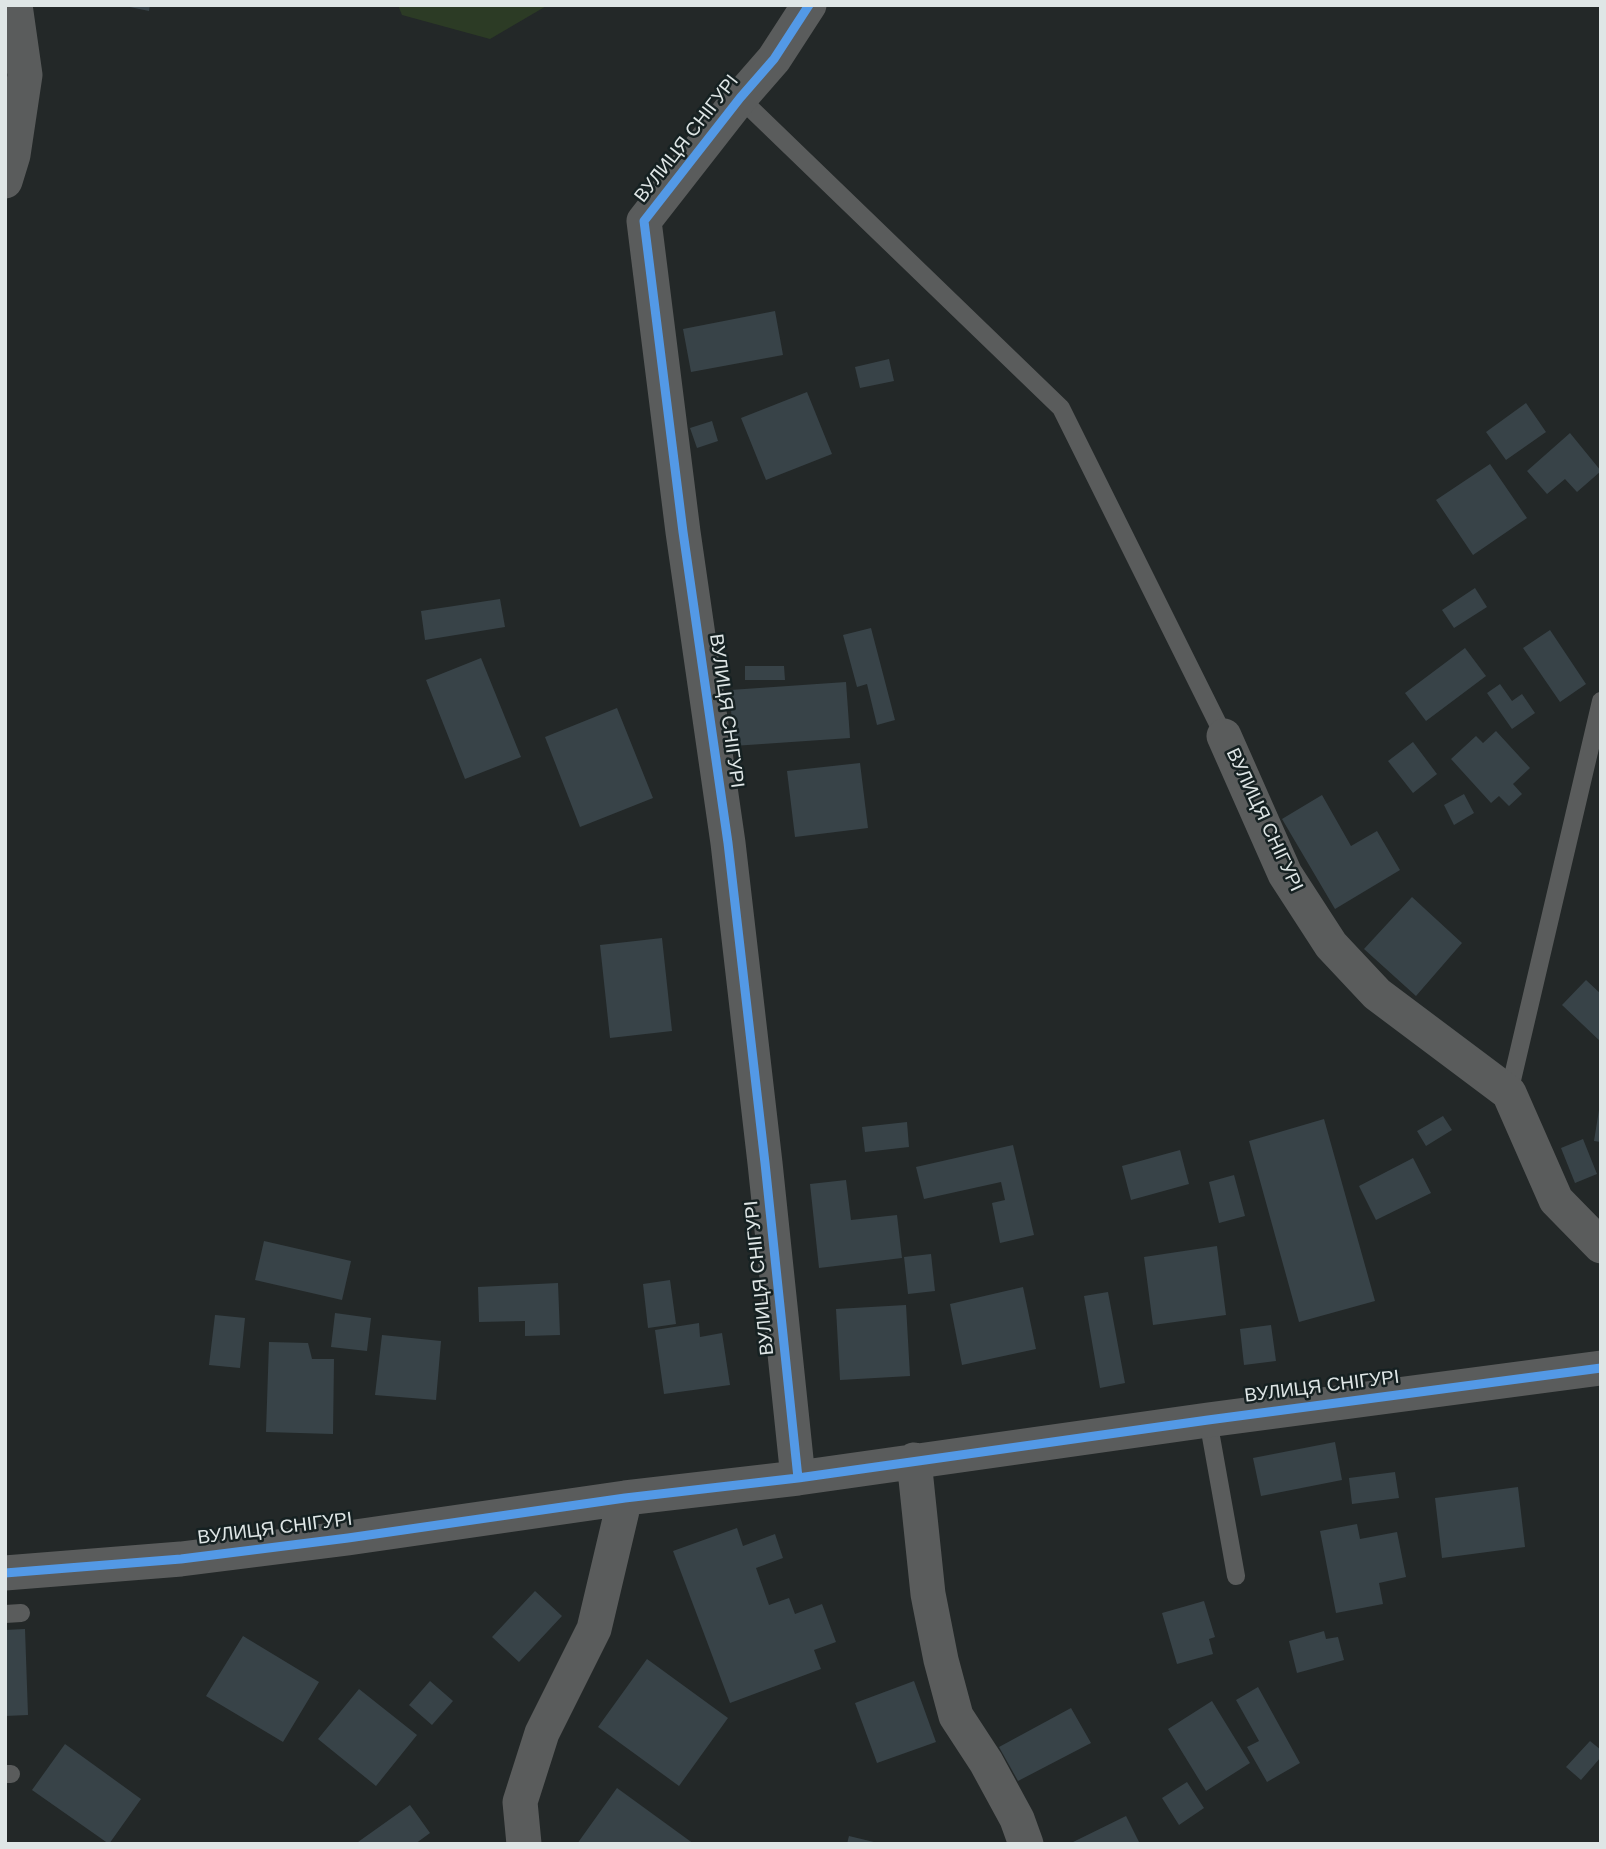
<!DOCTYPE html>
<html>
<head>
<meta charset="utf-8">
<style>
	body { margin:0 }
	#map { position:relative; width:1606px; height:1849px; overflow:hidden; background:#232828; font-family:Arial,sans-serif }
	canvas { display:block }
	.frame { position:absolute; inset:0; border:7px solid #dfe6e6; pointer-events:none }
</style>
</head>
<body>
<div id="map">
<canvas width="1606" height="1849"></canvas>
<div class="frame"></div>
</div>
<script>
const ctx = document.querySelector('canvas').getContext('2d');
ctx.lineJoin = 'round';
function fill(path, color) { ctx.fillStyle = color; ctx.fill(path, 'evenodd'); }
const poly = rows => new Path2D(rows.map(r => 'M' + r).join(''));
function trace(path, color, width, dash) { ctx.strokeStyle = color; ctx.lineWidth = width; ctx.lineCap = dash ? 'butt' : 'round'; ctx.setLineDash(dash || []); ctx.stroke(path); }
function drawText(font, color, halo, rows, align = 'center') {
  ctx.font = font + ' Arial,sans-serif'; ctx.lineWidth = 5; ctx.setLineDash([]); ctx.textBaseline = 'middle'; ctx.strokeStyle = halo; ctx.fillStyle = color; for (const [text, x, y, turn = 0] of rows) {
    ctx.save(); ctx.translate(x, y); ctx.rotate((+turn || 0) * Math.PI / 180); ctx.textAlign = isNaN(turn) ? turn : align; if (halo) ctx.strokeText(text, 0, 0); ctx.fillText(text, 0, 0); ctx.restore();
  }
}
fill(poly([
	[398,5,548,5,490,39,402,15]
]), '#2c3b25');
fill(poly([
	[120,5,150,5,149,11],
	[775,311,783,355,691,372,683,329],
	[889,359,894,381,860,388,855,367],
	[807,392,832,454,766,480,741,418],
	[1526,403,1546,432,1506,460,1486,432],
	[712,421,718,441,697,448,690,428],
	[1570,433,1601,471,1577,492,1565,479,1547,494,1527,471],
	[1490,464,1527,518,1473,555,1436,500],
	[1475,588,1487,607,1454,628,1442,610],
	[500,599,505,627,425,640,421,611],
	[871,628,895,720,877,725,867,684,857,687,843,635],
	[1550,630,1586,684,1560,702,1523,648],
	[1465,648,1486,676,1426,721,1405,693],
	[481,658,521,757,465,779,426,680],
	[745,666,784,666,785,680,745,680],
	[846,682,850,738,733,746,730,690],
	[1500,684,1512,701,1522,694,1535,713,1512,729,1487,693],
	[617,708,653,798,580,827,545,737],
	[1496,731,1530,768,1513,784,1522,794,1509,806,1499,796,1491,803,1451,759,1476,736,1483,743],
	[1413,742,1437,774,1413,793,1388,761],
	[860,763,868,828,795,837,787,771],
	[1464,794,1474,813,1454,825,1444,805],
	[1322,795,1351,846,1377,831,1400,870,1335,909,1282,819],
	[1412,897,1462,943,1416,996,1364,949],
	[662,938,672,1031,610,1038,600,945],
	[1586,980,1601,994,1601,1042,1562,1005],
	[1599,1110,1601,1110,1601,1142,1594,1141],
	[1443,1116,1452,1130,1426,1146,1417,1131],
	[1324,1119,1375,1301,1299,1322,1249,1141],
	[907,1122,909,1147,865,1152,862,1127],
	[1583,1139,1597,1174,1575,1183,1561,1148],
	[1013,1145,1034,1235,1000,1243,992,1203,1005,1200,1001,1182,924,1199,916,1167],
	[1180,1150,1189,1184,1131,1200,1122,1166],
	[1413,1158,1431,1193,1376,1220,1359,1186],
	[1234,1175,1245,1216,1219,1223,1209,1182],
	[846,1180,851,1220,897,1215,902,1258,819,1268,810,1184],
	[264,1241,351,1261,342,1300,255,1280],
	[1217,1246,1226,1315,1153,1325,1144,1257],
	[931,1254,935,1291,908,1294,904,1257],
	[670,1280,676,1324,648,1328,643,1284],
	[558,1283,560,1335,525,1336,525,1321,479,1322,478,1287],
	[1023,1287,1036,1349,962,1365,950,1304],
	[1108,1292,1125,1383,1100,1388,1084,1296],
	[906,1305,910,1376,840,1380,836,1309],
	[335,1313,371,1318,367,1351,331,1347],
	[215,1315,245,1318,240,1368,209,1365],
	[699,1323,700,1337,722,1333,730,1385,664,1394,655,1330],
	[1271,1325,1276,1361,1244,1365,1240,1329],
	[382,1335,441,1341,436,1400,375,1395],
	[269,1342,308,1343,312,1359,334,1359,333,1434,266,1432],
	[1335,1442,1342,1480,1261,1496,1253,1458],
	[1395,1472,1399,1498,1352,1504,1349,1478],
	[1518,1487,1525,1547,1442,1558,1435,1498],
	[1357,1524,1360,1539,1397,1532,1406,1577,1379,1583,1383,1604,1336,1613,1320,1531],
	[737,1528,743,1546,775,1534,783,1558,756,1568,769,1605,789,1598,795,1614,822,1604,836,1642,814,1650,821,1669,730,1703,673,1551],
	[535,1591,562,1616,519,1662,492,1637],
	[1204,1601,1215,1637,1209,1639,1213,1654,1177,1664,1162,1613],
	[25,1629,28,1715,5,1716,5,1630],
	[1324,1631,1326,1639,1338,1637,1344,1660,1297,1673,1289,1641],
	[243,1636,319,1682,283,1742,206,1696],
	[647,1659,728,1718,679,1786,598,1727],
	[430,1681,453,1701,432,1725,409,1705],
	[914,1681,936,1742,877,1763,855,1703],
	[1258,1687,1300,1763,1267,1782,1247,1747,1259,1741,1236,1700],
	[359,1689,417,1735,376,1786,318,1739],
	[1212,1701,1250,1763,1206,1791,1168,1729],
	[1071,1708,1091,1743,1018,1781,999,1747],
	[1590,1741,1601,1750,1601,1757,1581,1780,1566,1767],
	[65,1744,141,1799,109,1844,32,1790],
	[1187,1782,1204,1808,1179,1825,1162,1798],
	[617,1788,694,1844,577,1844],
	[410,1805,430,1833,415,1844,359,1844,358,1842],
	[1126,1816,1140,1844,1069,1844],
	[849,1836,878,1843,878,1844,847,1844]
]), '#384348');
trace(poly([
	[740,98,1061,408,1224,736],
	[1509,1093,1601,701],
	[1208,1420,1236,1576],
	[5,1614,21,1613],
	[5,1774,11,1774]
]), '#5a5c5c', 18);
trace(poly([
	[5,181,13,155,25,75,15,5],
	[1224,736,1285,874,1331,945,1377,994,1509,1093,1556,1200,1601,1246],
	[914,1460,928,1594,941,1660,956,1716,986,1762,1017,1819,1026,1844],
	[798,1478,765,1163,728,843,683,532,644,221,740,98,774,59,809,5],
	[5,1573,181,1559,348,1538,625,1498,798,1478,1208,1420,1601,1368],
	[524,1844,520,1802,542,1733,594,1629,625,1498]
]), '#5a5c5c', 35);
trace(poly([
	[798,1478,765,1163,728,843,683,532,644,221,740,98,774,59,809,5],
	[5,1573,181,1559,348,1538,625,1498,798,1478,1208,1420,1601,1368]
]), '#5399e6', 9);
drawText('19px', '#dfe6e6', '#162122', [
	["ВУЛИЦЯ СНІГУРІ",687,139,-52],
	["ВУЛИЦЯ СНІГУРІ",726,711,82],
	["ВУЛИЦЯ СНІГУРІ",1264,820,65],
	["ВУЛИЦЯ СНІГУРІ",760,1278,-96],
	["ВУЛИЦЯ СНІГУРІ",1322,1387,-7],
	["ВУЛИЦЯ СНІГУРІ",275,1529,-7]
]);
</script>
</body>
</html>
